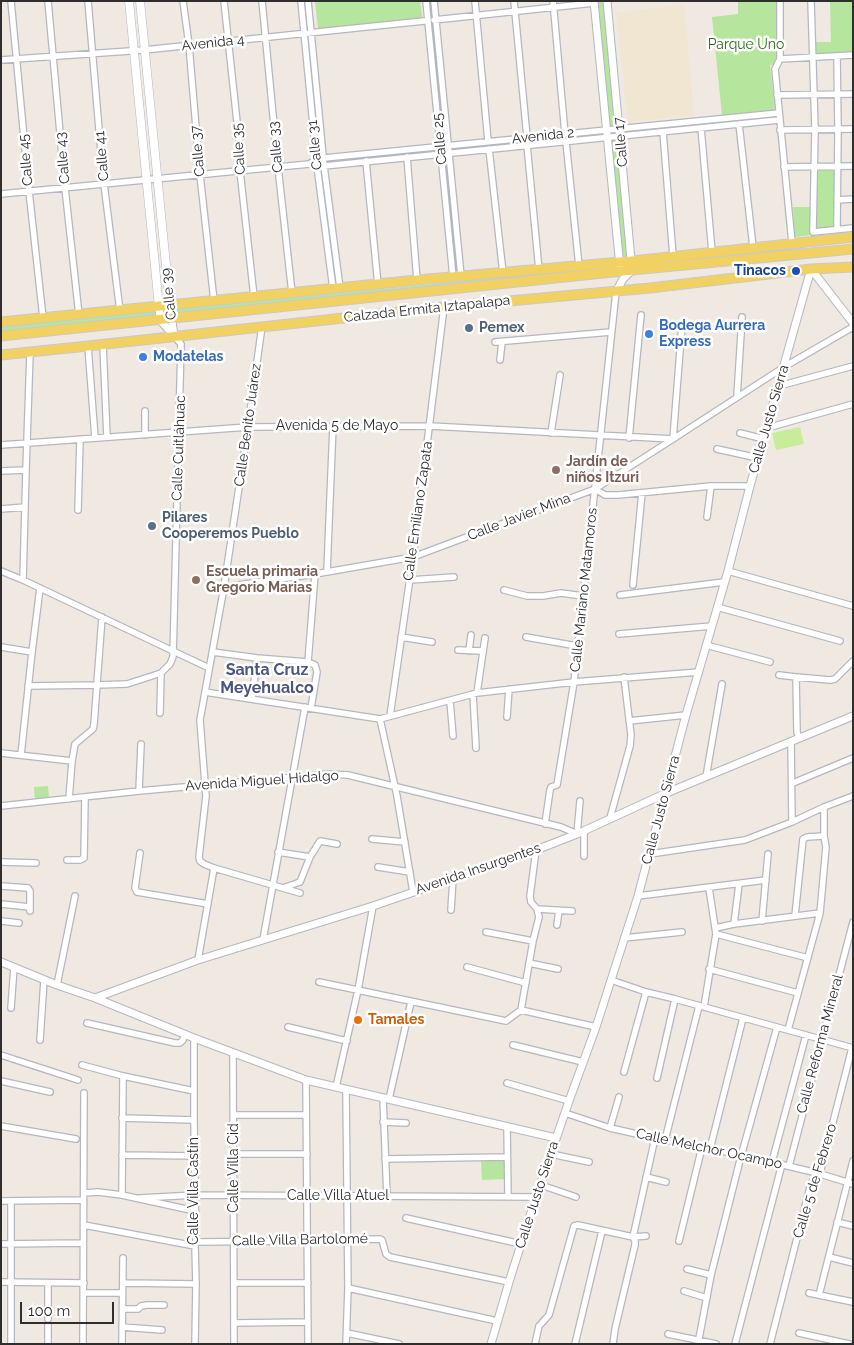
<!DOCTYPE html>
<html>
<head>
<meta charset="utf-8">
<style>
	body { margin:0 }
	#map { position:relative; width:854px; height:1345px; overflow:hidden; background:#efe9e1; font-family:Raleway,sans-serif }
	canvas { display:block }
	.frame { position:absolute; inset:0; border:2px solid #2e2e2e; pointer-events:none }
	.scale { position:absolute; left:20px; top:1302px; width:94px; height:22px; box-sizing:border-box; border:2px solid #2e2e2e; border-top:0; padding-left:6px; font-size:15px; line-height:18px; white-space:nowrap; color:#2e2e2e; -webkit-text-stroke:4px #fff; paint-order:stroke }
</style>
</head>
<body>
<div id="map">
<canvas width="854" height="1345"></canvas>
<div class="frame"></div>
<div class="scale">100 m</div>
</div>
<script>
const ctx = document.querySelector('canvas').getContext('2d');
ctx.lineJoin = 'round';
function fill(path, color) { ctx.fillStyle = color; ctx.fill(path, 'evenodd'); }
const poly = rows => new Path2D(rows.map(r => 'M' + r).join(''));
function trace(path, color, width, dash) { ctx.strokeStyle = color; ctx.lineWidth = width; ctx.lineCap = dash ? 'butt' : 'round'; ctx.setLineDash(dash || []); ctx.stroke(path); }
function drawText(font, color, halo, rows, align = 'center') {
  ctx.font = font + ' Raleway,sans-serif'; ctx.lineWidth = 5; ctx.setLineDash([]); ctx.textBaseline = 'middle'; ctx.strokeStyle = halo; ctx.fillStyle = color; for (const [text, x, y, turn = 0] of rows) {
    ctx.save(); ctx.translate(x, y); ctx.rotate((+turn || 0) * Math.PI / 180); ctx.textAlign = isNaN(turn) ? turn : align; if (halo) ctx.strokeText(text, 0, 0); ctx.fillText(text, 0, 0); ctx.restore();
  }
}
fill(poly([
	[684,5,694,115,628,122,616,13]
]), '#f0e6d1');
fill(poly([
	[315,1,420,1,423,22,318,29],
	[598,1,605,1,629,256,622,257],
	[738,1,776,1,777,64,770,65,775,111,722,115,712,17,738,14],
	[830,1,853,1,853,53,815,54,815,42,831,42],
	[774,114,775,119,629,134,629,129],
	[836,167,835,227,814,230,816,168],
	[793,207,810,207,811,235,795,237],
	[609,267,608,271,1,331,1,326],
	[48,786,49,798,35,799,34,787],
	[481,1160,504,1161,505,1179,482,1180]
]), '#b6e59e');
fill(poly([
	[800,427,804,444,776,450,772,433]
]), '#c9ec9a');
const minor = poly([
	[11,1,29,191,43,318],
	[48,1,65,188,79,315],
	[88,1,103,176,120,311],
	[183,1,189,45,200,175,214,301],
	[224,1,241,159,240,171,254,297],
	[262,1,278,167,292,293],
	[301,1,317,166,333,289],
	[308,1,324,166,340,288],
	[426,1,453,277],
	[434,1,461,276],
	[475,1,488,141],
	[514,1,527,137],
	[553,1,565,134],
	[780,1,780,59,775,69,792,243],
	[811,1,815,129,813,232,853,228],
	[434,20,594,3],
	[780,59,853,55],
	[1,60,144,50,424,21],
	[777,95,853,94],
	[739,124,753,247],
	[701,128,712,252],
	[780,130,853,129],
	[663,132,673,256],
	[566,142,579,266],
	[527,145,539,270],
	[489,149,503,273],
	[407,157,417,280],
	[366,161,378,285],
	[309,164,317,159,324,158,779,113],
	[784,167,853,166],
	[1,194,309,164,324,166,779,120],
	[837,200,853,199],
	[837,229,838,129,837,56],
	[495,342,611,332],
	[103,345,107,437],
	[88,346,95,438],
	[500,360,502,342],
	[779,386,853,366],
	[737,397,742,317],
	[145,411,145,435],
	[767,428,853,404],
	[551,433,560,375],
	[740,433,764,439],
	[629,438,641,315],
	[1,445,248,427,430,426,673,439,682,325],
	[717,449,758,458],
	[1,471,26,470],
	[595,489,605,495,618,495,711,486,750,486],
	[1,509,25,507],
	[78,510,80,439],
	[707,517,711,486],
	[1,571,23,580,209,668],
	[327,571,333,426],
	[728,571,853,606],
	[23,580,26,470,30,353],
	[410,580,454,577],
	[633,585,642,493],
	[224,587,315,574,413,557,595,489,673,439,784,367,853,327],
	[504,590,527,596,543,596,561,593,583,596],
	[620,595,724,582],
	[717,607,840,641],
	[619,634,712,626],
	[401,637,432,642],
	[526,637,577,646],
	[706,645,770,662],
	[1,647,32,652],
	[458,650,483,651],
	[469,651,471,635],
	[213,652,257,658,308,662],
	[779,675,796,677],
	[28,686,97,685,127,684,161,673,170,664,173,657,181,344,174,336],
	[205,692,380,719,477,693,574,682,699,672],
	[477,693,485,638],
	[473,694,476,748],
	[252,699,257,658],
	[450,701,453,736],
	[311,708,317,672,315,665,308,662,315,574],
	[160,713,161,673],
	[390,716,413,557,444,307],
	[507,717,509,689],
	[380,719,397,796,413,892],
	[629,721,686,715],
	[799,738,797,732,796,677,830,680,835,679,853,661],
	[791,741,792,822],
	[1,753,72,761],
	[21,755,32,652,40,588],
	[706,777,722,684],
	[793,783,853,758],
	[139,791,141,744],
	[69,799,72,761,75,744,93,729,94,724,102,617],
	[1,806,139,791,329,774,348,775,561,827,577,834,580,801],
	[610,818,630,746,631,735,624,677],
	[545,824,550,790,551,787,557,785,574,682,616,292],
	[372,839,405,842],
	[278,852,310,857,320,841,337,844],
	[140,853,135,888,137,892,208,904],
	[650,854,745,840,792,822,824,807,853,796],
	[584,856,584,831],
	[67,860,80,860,84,858,85,797],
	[1,862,36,863],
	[378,867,410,872],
	[214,868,300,893],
	[1,886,28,888,30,891,30,911],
	[283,888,300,882,310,857],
	[638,896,766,880],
	[1,904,30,907],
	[537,909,572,911],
	[451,910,453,878],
	[795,916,803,839,807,837,824,836],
	[1,921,19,923],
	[762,921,768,854],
	[734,924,739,884],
	[557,925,559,910],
	[715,928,734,924,820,913],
	[486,932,533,941],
	[716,934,808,958],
	[624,938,682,932],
	[263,940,305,707],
	[198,960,214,868,204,864,200,861,199,857,206,796,200,720,224,587,248,427,262,326],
	[529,963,558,969],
	[467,967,526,983],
	[709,969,798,993],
	[611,980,646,992,675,999,853,1048],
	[319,982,506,1021,521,1010],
	[57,985,75,896],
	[704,1007,716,934,709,888],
	[11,1008,14,967],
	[521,1010,533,941,539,917,537,909,531,902,530,896,536,850],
	[521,1010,596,1027],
	[87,1023,175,1043,180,1043,183,1040,185,1034],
	[288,1027,347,1041],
	[788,1030,820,913,826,847,824,836,824,807],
	[194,1038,194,1120,196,1242,195,1246,196,1284,195,1344],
	[40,1040,44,980],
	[513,1045,583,1062],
	[233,1053,234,1344],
	[1,1055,78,1080],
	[82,1065,123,1076,194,1091],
	[624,1072,646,992],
	[657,1078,675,999],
	[306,1080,308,1344],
	[1,1081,50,1092],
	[507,1083,569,1101],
	[336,1087,358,990,373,906],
	[346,1090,348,1288,346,1344],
	[383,1098,387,1196],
	[389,1099,411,1002],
	[565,1113,610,1128,655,1138,742,1155,817,1173,853,1184],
	[234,1115,306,1115],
	[122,1118,194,1120],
	[383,1122,406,1123],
	[1,1126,76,1139],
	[507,1126,508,1196],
	[610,1128,619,1097],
	[665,1140,699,1006],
	[710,1149,743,1018],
	[234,1154,307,1154],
	[551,1154,589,1162],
	[122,1155,195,1156],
	[385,1159,506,1157],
	[772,1162,806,1035],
	[789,1166,853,922],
	[646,1177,666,1182],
	[541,1185,576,1197],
	[84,1193,98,1192,122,1195,195,1211],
	[122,1195,123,1076],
	[140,1198,195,1195,536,1197],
	[1,1201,83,1200],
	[406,1218,521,1244],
	[837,1222,853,1226],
	[84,1225,195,1246],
	[679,1241,702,1147],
	[196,1242,308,1241,380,1239,382,1240,386,1254,390,1257,509,1282],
	[1,1244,83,1243],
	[829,1257,853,1263],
	[687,1269,711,1275],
	[1,1282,84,1283],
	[123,1283,196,1284],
	[235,1283,308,1283],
	[348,1288,497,1321],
	[684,1291,707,1298],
	[84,1293,122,1293],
	[809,1293,853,1302],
	[819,1295,853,1161],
	[123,1309,138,1309,141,1306,147,1305,164,1305],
	[48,1319,48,1284],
	[234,1323,308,1322],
	[48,1325,48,1344],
	[122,1327,162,1330],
	[347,1333,399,1344],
	[799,1333,849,1344],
	[668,1334,716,1344],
	[11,1344,11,1201],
	[83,1344,84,1093],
	[122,1344,123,1258],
	[535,1344,539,1326,549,1315,574,1226,578,1225,633,1237,646,1236],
	[575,1344,602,1231],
	[613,1344,615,1329,635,1245,635,1241,633,1237,655,1138],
	[698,1344,711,1275,740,1160,777,1027],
	[735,1344,782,1164],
	[770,1344,811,1183,821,1169,852,1048]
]);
const tertiary = poly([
	[594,1,620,267],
	[607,1,632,270,623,279,616,292],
	[811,269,853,323],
	[170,306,174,336],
	[159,307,160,320,174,336],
	[1,962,57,985,95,998,194,1038,306,1080,556,1138],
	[95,998,198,960,373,906,536,850,577,834,664,794,853,716],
	[491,1344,509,1282,536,1197,569,1101,596,1027,638,896,686,715,728,571,750,486,811,269]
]);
const secondary = poly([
	[129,1,159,307],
	[140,1,170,306]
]);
const primary = poly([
	[1,322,417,280,632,261,853,237],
	[1,336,632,270,853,249],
	[1,355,88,346,444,307,650,288,811,269,853,267]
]);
trace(minor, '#b4b7c1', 8);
trace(tertiary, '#b4b7c1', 9);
trace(secondary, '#b4b7c1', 9);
trace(primary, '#c9c9c9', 11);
trace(minor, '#fff', 5.5);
trace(tertiary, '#fff', 7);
trace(secondary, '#fff', 8);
trace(primary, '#f2d163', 9);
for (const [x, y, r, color] of [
	[796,271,5,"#1a4fb4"],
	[469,328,5,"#5c6f8a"],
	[649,334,5,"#3f7fe0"],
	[143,357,5,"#3f7fe0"],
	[556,470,5,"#8d6e63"],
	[152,526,5,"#5c6f8a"],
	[196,580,5,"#8d6e63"],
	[358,1020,5,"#e8710a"]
]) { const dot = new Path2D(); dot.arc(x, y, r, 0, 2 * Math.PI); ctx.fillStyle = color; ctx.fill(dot); trace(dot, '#fff', 2); }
drawText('14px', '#2e2e2e', '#fff', [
	["Avenida 4",213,43,-6],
	["Avenida 2",543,136,-6],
	["Calle 25",440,139,-95],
	["Calle 17",621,142,-95],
	["Calle 31",315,145,-96],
	["Calle 33",276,147,-95],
	["Calle 35",239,149,-94],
	["Calle 37",198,151,-95],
	["Calle 41",102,156,-95],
	["Calle 43",63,158,-95],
	["Calle 45",26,160,-95],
	["Calle 39",169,294,-96],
	["Calzada Ermita Iztapalapa",427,309,-6],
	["Calle Justo Sierra",769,419,-74],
	["Calle Benito Juárez",248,425,-82],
	["Avenida 5 de Mayo",337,426],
	["Calle Cuitláhuac",179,448,-88],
	["Calle Emiliano Zapata",418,511,-82],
	["Calle Javier Mina",519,517,-21],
	["Calle Mariano Matamoros",584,590,-84],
	["Avenida Miguel Hidalgo",262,781,-4],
	["Calle Justo Sierra",661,810,-75],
	["Avenida Insurgentes",478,869,-19],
	["Calle Reforma Mineral",820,1044,-75],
	["Calle Melchor Ocampo",709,1149,12],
	["Calle Villa Cid",234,1168,-90],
	["Calle 5 de Febrero",815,1181,-73],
	["Calle Villa Castín",194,1191,-90],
	["Calle Justo Sierra",537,1195,-72],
	["Calle Villa Atuel",338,1196],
	["Calle Villa Bartolomé",300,1240,-1]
]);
drawText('14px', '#2c6e1b', '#fff', [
	["Parque Uno",746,45]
]);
drawText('bold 14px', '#164399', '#fff', [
	["Tinacos",786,271]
], 'right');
drawText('bold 14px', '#366cbe', '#fff', [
	["Bodega Aurrera",659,326],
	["Express",659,342],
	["Modatelas",153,357]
], 'left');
drawText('bold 14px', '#4e5e75', '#fff', [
	["Pemex",479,328],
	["Pilares",162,518],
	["Cooperemos Pueblo",162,534]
], 'left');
drawText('bold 14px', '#785e54', '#fff', [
	["Jardín de",566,462],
	["niños Itzuri",566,478],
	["Escuela primaria",206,572],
	["Gregorio Marias",206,588]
], 'left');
drawText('bold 14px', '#c56008', '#fff', [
	["Tamales",368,1020]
], 'left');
drawText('bold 16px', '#4d5680', '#fff', [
	["Santa Cruz",267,670],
	["Meyehualco",267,688]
]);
</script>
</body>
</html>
